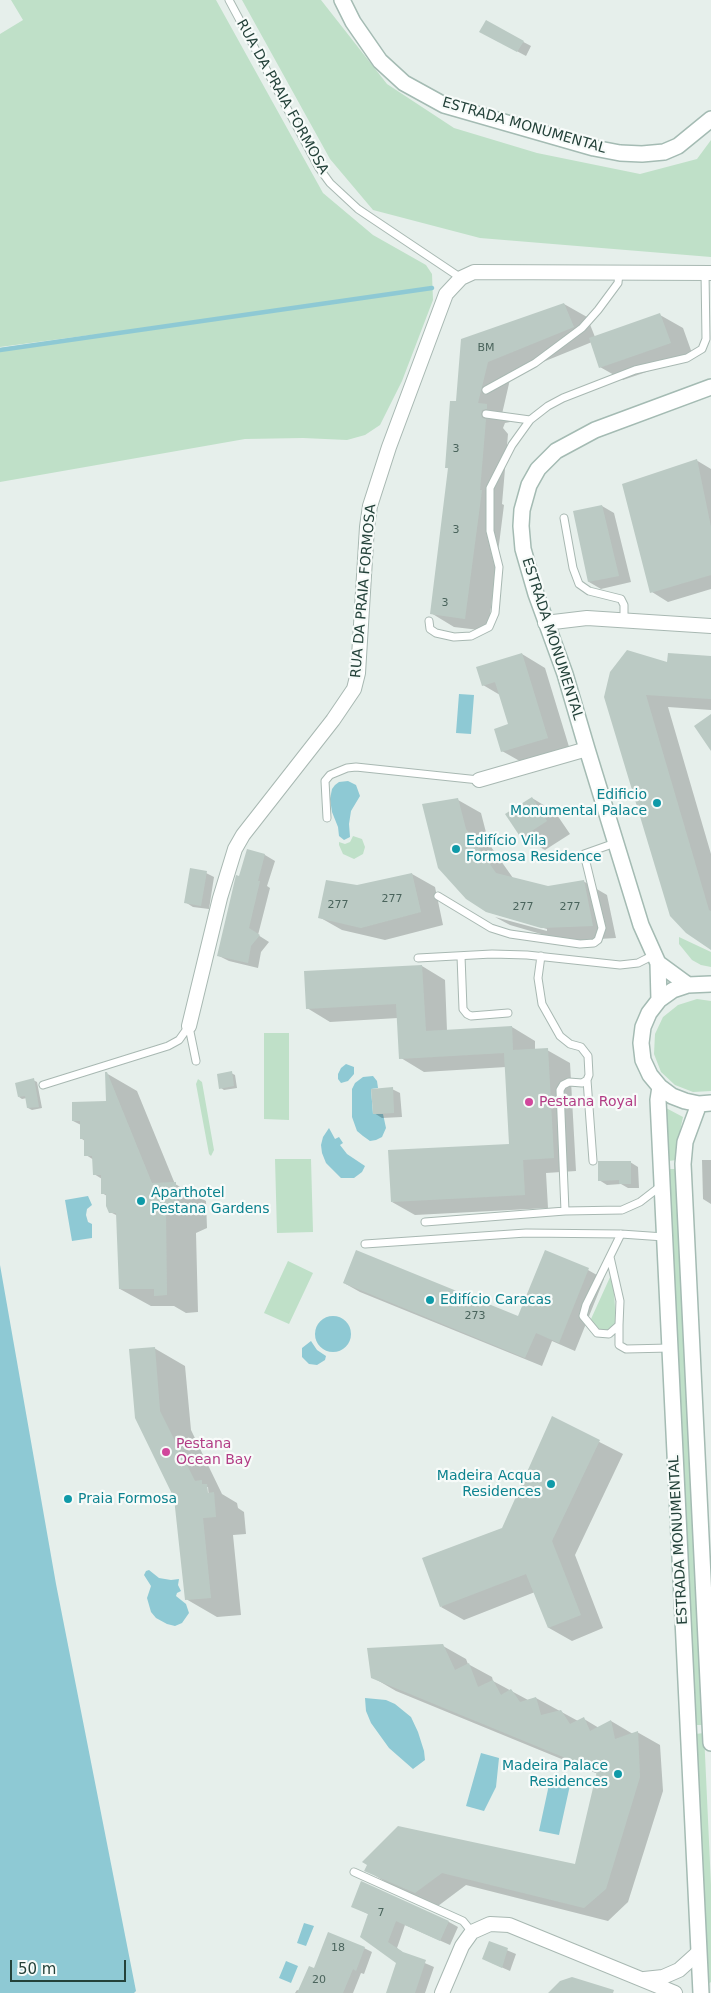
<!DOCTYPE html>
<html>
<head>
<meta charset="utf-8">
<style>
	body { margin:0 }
	#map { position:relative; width:711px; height:1993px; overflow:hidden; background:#e6efeb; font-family:"DejaVu Sans",sans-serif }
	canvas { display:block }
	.scale { position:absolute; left:10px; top:1960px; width:116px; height:22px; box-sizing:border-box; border:2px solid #24423a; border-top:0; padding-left:6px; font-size:15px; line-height:18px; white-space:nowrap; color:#24423a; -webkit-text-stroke:4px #f7fbf9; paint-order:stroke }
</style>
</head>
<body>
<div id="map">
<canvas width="711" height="1993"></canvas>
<div class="scale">50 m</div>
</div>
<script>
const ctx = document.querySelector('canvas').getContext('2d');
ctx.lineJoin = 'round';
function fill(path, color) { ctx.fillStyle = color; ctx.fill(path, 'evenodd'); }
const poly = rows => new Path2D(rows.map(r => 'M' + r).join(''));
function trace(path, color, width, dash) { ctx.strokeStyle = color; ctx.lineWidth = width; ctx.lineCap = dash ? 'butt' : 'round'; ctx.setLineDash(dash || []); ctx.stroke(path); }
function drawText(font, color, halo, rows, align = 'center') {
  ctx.font = font + ' "DejaVu Sans",sans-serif'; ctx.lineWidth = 4.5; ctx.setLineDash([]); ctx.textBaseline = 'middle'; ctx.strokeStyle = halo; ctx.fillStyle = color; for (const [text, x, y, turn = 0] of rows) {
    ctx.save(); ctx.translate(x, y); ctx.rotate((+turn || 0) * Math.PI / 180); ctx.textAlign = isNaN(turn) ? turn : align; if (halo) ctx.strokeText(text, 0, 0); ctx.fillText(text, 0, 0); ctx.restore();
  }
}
fill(poly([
	[11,0,216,0,323,193,373,235,426,265,432,274,433,300,402,381,380,425,365,435,347,440,303,438,245,439,0,482,0,348,98,334,0,347,0,34,23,20],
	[242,0,321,0,387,84,454,128,537,153,640,174,697,159,711,140,711,257,480,238,373,210,330,159],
	[353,836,362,839,365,847,363,854,354,859,343,854,339,845,339,842,345,844,350,842],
	[679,937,711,952,711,967,701,965,692,960,679,944],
	[697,999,711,1001,711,1091,693,1092,675,1085,661,1072,654,1054,655,1034,663,1017,678,1005],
	[264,1033,289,1033,289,1120,264,1119],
	[198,1079,202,1082,214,1150,211,1156,209,1154,196,1084],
	[666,1108,683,1117,677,1145,677,1160,668,1161],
	[275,1159,311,1159,313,1232,277,1233],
	[668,1169,676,1169,703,1725,694,1725],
	[288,1261,313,1273,289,1324,264,1313],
	[611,1275,613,1278,616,1322,611,1331,602,1332,592,1324,591,1319],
	[704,1733,711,1885,711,1982,708,1984,695,1734]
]), '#bfe0c8');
fill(poly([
	[459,694,474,695,471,734,456,733],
	[348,781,356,785,360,796,351,811,349,824,350,837,344,840,339,836,338,827,332,812,330,799,332,789,335,785,339,782],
	[346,1064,354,1067,354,1074,348,1081,341,1083,338,1079,338,1074,341,1068],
	[373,1076,377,1081,378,1088,371,1089,373,1114,383,1114,386,1128,382,1137,376,1140,370,1141,363,1136,357,1131,352,1117,352,1089,355,1083,363,1077],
	[329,1128,335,1139,339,1137,343,1143,340,1145,347,1154,365,1166,362,1172,354,1178,341,1178,326,1163,322,1153,321,1145,323,1137],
	[88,1196,92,1205,87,1209,86,1215,88,1222,92,1224,92,1238,72,1241,65,1200],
	[0,1265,56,1584,136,1991,134,1993,0,1993],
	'315 1334a18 18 0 1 1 36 0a18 18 0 1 1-36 0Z',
	[311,1341,317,1350,326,1356,325,1360,317,1365,309,1364,302,1357,302,1348],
	[149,1570,159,1578,171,1580,179,1579,178,1585,181,1591,177,1593,176,1596,186,1604,189,1613,182,1623,175,1626,167,1624,156,1618,151,1612,147,1598,151,1586,144,1575,146,1571],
	[365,1698,386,1700,395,1704,411,1717,418,1732,424,1751,425,1760,413,1769,389,1748,371,1723,366,1711],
	[481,1753,499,1758,496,1787,484,1811,466,1806],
	[550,1780,570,1785,559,1835,539,1831],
	[304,1923,314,1926,306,1946,297,1943],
	[286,1961,298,1966,291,1983,279,1978]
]), '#8ec9d4');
fill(poly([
	[486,22,531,46,526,56,481,32],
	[564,304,587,317,595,337,660,315,683,328,693,356,623,380,600,367,592,342,511,375,502,414,510,419,510,422,505,423,503,428,508,434,502,504,504,505,488,631,454,627,431,613,449,469,446,467,457,403,462,340],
	[696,460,711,469,711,589,668,602,652,592],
	[602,506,614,513,631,582,601,589,589,582],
	[522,654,545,668,570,750,525,764,502,751,509,725,500,695,483,685],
	[711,658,711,710,668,707,711,854,711,948,605,697,669,664],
	[532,798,555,812,570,834,545,850,522,837],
	[458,800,481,813,489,844,513,878,548,887,583,881,607,895,616,938,565,941,510,925,495,917,547,931,547,929,488,912,467,898],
	[248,851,265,855,275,861,267,886,270,888,258,935,269,942,261,952,258,968,229,961,219,956],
	[206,873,214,877,209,909,193,907,185,902],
	[412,874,435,887,443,925,385,940,342,930,319,917,357,886],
	[422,966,445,980,447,1031,512,1027,535,1041,535,1050,547,1050,570,1063,576,1171,546,1173,548,1208,415,1215,392,1202,510,1145,506,1067,424,1072,401,1058,398,1018,330,1022,307,1008],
	[106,1073,137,1091,175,1184,206,1201,207,1228,196,1233,198,1312,186,1313,174,1306,151,1306,120,1289,118,1216,110,1212,107,1196,102,1193,102,1179,94,1174,94,1160,86,1155,85,1141,82,1139,81,1125,73,1121,107,1102],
	[231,1073,235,1075,237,1088,224,1090,221,1088],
	[33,1080,37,1082,42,1108,32,1110,28,1108,27,1098,22,1099,19,1097],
	[392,1089,400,1093,402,1117,382,1118,374,1113],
	[702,1160,711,1160,711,1204,703,1199],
	[630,1162,638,1167,639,1188,628,1188,621,1184,607,1185,599,1180],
	[545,1252,588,1270,604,1279,575,1351,552,1341,542,1366,360,1292,344,1283,519,1317],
	[154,1348,185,1366,191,1430,222,1494,237,1503,238,1508,244,1512,246,1534,233,1535,241,1615,217,1617,186,1599,176,1497,136,1418],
	[206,1487,208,1487,209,1499],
	[552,1418,623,1454,575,1555,603,1628,572,1641,549,1628,535,1592,464,1620,441,1607,503,1529],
	[443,1646,466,1659,468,1664,492,1677,493,1681,528,1700,536,1698,578,1721,584,1719,599,1728,611,1721,633,1734,637,1732,660,1745,663,1791,628,1902,608,1921,466,1885,438,1906,389,1884,366,1870,576,1865,598,1774,396,1691,372,1677],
	[352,1906,449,1922,458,1927,450,1945,405,1925,397,1948,406,1955,434,1967,425,1993,387,1993,398,1963,370,1915],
	[490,1943,516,1954,510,1971,492,1963],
	[364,1948,372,1952,364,1974,361,1973,353,1993,295,1993,297,1990,300,1991,315,1970]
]), '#0003');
trace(poly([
	[0,350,432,288]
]), '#8ec9d4', 4.5);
fill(poly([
	[486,20,524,41,517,52,479,32],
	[564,303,574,327,488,362,478,403,487,404,487,409,482,410,481,414,482,418,486,419,480,490,482,490,465,619,430,614,448,468,445,468,450,401,456,401,461,339],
	[660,313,671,343,599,368,589,338],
	[697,459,711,527,711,575,650,593,622,484],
	[602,505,619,576,588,582,573,511],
	[627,650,667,662,668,653,711,656,711,699,646,695,709,910,711,911,711,950,686,933,670,916,604,697,610,672],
	[522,653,548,738,501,752,494,729,508,724,495,682,482,686,476,667],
	[711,714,711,751,694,726],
	[532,797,547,821,521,838,505,814],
	[458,798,466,829,496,873,548,886,584,880,593,926,541,928,486,912,466,899,438,868,422,804],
	[247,849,265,854,258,881,260,881,249,928,260,935,251,946,248,963,217,956,236,875,239,876],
	[190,868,207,871,201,906,184,903],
	[412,873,421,912,361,928,318,918,326,880,357,885],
	[422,965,426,1031,512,1026,513,1050,548,1048,554,1158,523,1160,525,1195,391,1202,388,1150,509,1144,504,1053,399,1059,396,1004,306,1009,304,971],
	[232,1071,234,1086,219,1089,217,1074],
	[105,1072,107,1072,152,1183,176,1182,176,1210,166,1216,167,1295,154,1296,154,1289,119,1289,116,1213,109,1213,106,1206,106,1194,101,1194,101,1175,93,1175,92,1156,84,1156,84,1139,80,1139,80,1121,72,1121,72,1102,106,1101],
	[34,1078,39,1107,27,1108,25,1096,18,1097,15,1083],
	[393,1087,394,1113,373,1114,371,1089],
	[598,1161,631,1161,631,1184,619,1184,619,1180,598,1181],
	[356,1250,518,1316,545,1250,589,1268,559,1343,536,1333,525,1358,343,1283],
	[155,1347,160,1411,195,1481,202,1480,202,1484,207,1484,208,1493,214,1492,216,1517,203,1518,211,1598,185,1600,174,1498,135,1418,129,1349],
	[552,1416,600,1440,552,1541,581,1615,548,1628,526,1574,440,1607,422,1558,502,1528],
	[443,1644,455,1670,469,1663,478,1687,493,1680,501,1695,511,1689,520,1702,536,1697,541,1715,561,1710,570,1724,584,1717,590,1731,611,1720,615,1739,638,1731,640,1777,606,1889,584,1908,442,1873,415,1893,364,1871,367,1865,362,1862,398,1826,575,1864,597,1771,371,1678,367,1648],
	[361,1881,449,1921,440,1941,396,1921,388,1942,403,1952,426,1960,415,1993,386,1993,396,1963,360,1937,368,1914,351,1907],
	[328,1932,365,1947,356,1971,353,1969,343,1993,297,1993,309,1966,314,1968],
	[489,1941,508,1948,502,1968,482,1959],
	[572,1977,614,1990,613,1993,548,1993,560,1981]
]), '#bbcac4');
const lane = poly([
	[229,0,319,168,330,183,358,209,461,278],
	[486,390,535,363,582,328,598,310,618,283,619,273],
	[486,414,530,420],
	[564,518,573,568,579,584,589,591,621,599,624,605,624,621],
	[429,621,430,629,436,633,454,637,471,636,489,627,495,613,499,567,490,531,490,488,512,445,530,420,548,406,563,398,635,370,687,358,702,349,706,339,705,273],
	[327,818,325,781,330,775,347,768,356,767,479,780],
	[438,896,491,928,510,934,580,944,594,943,598,940,602,928,584,854,615,843],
	[461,956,463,1009,467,1014,471,1016,508,1013],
	[541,956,538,978,542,1004,560,1036,570,1044,581,1047,588,1056,589,1075,587,1080,582,1083,569,1082,563,1085,560,1090,565,1211],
	[418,958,492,954,527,955,620,965,638,963,654,955],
	[189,1027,196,1061],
	[587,1080,593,1161],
	[43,1085,168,1046,179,1040,189,1026],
	[425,1222,565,1211,622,1210,640,1202,662,1185],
	[365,1244,526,1233,621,1234,664,1237],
	[610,1257,620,1301,619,1325,609,1334,597,1333,583,1316,586,1305,621,1234],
	[619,1325,619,1345,626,1349,670,1348],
	[354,1872,463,1921,472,1932]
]);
const street = poly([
	[545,623,587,618,711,626],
	[479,780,587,749],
	[189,1026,220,898,235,849,243,835,333,720,354,689,358,673,367,527,370,506,389,447,446,294,461,278,474,272,711,273],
	[644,1979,663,1977,679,1970,699,1952],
	[442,1993,462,1946,472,1932,490,1924,509,1925,675,1993]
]);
const secondary = poly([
	[342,0,353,22,380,61,404,83,444,105,594,148,620,153,642,154,664,152,678,146,711,119],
	[658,963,659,1000],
	[711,984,688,985,673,990,659,1000,649,1013,643,1027,641,1043,643,1060,650,1075,660,1087,672,1096,685,1101,699,1104,711,1103],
	[688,985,658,963,641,925,587,749,565,674,536,594,523,549,521,526,522,510,529,485,538,469,556,451,595,430,711,387],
	[660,1087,658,1100,701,1993],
	[699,1104,685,1142,683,1164,711,1743]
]);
trace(lane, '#a8b8b2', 9);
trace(street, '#a8b8b2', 16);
trace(secondary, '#a4bbb3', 18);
trace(lane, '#fff', 7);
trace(street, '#fff', 14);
trace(secondary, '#fff', 15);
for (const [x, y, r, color] of [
	[657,803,5,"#0f9aa8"],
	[456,849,5,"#0f9aa8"],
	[529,1102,5,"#d1479c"],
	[141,1201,5,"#0f9aa8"],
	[430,1300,5,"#0f9aa8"],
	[166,1452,5,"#d1479c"],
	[551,1484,5,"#0f9aa8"],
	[68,1499,5,"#0f9aa8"],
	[618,1774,5,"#0f9aa8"]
]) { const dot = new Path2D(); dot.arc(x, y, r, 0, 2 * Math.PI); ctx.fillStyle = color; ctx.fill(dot); trace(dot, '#f7fbf9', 2); }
drawText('11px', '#4a645c', null, [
	["BM",486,348],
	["3",456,449],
	["3",456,530],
	["3",445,603],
	["277",392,899],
	["277",338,905],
	["277",523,907],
	["277",570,907],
	["273",475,1316],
	["7",381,1913],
	["18",338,1948],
	["20",319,1980]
]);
drawText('14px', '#24423a', '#f7fbf9', [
	["RUA DA PRAIA FORMOSA",282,97,61],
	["ESTRADA MONUMENTAL",524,126,16],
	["RUA DA PRAIA FORMOSA",364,591,-85],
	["ESTRADA MONUMENTAL",552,639,72],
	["ESTRADA MONUMENTAL",679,1540,-93]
]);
drawText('14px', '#0d838f', '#f7fbf9', [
	["Edificio",647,795,"right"],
	["Monumental Palace",647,811,"right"],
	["Edifício Vila",466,841],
	["Formosa Residence",466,857],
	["Aparthotel",151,1193],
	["Pestana Gardens",151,1209],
	["Edifício Caracas",440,1300],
	["Madeira Acqua",541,1476,"right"],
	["Residences",541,1492,"right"],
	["Praia Formosa",78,1499],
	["Madeira Palace",608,1766,"right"],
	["Residences",608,1782,"right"]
], 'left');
drawText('14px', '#b23c85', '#f7fbf9', [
	["Pestana Royal",539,1102],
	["Pestana",176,1444],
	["Ocean Bay",176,1460]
], 'left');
</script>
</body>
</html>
